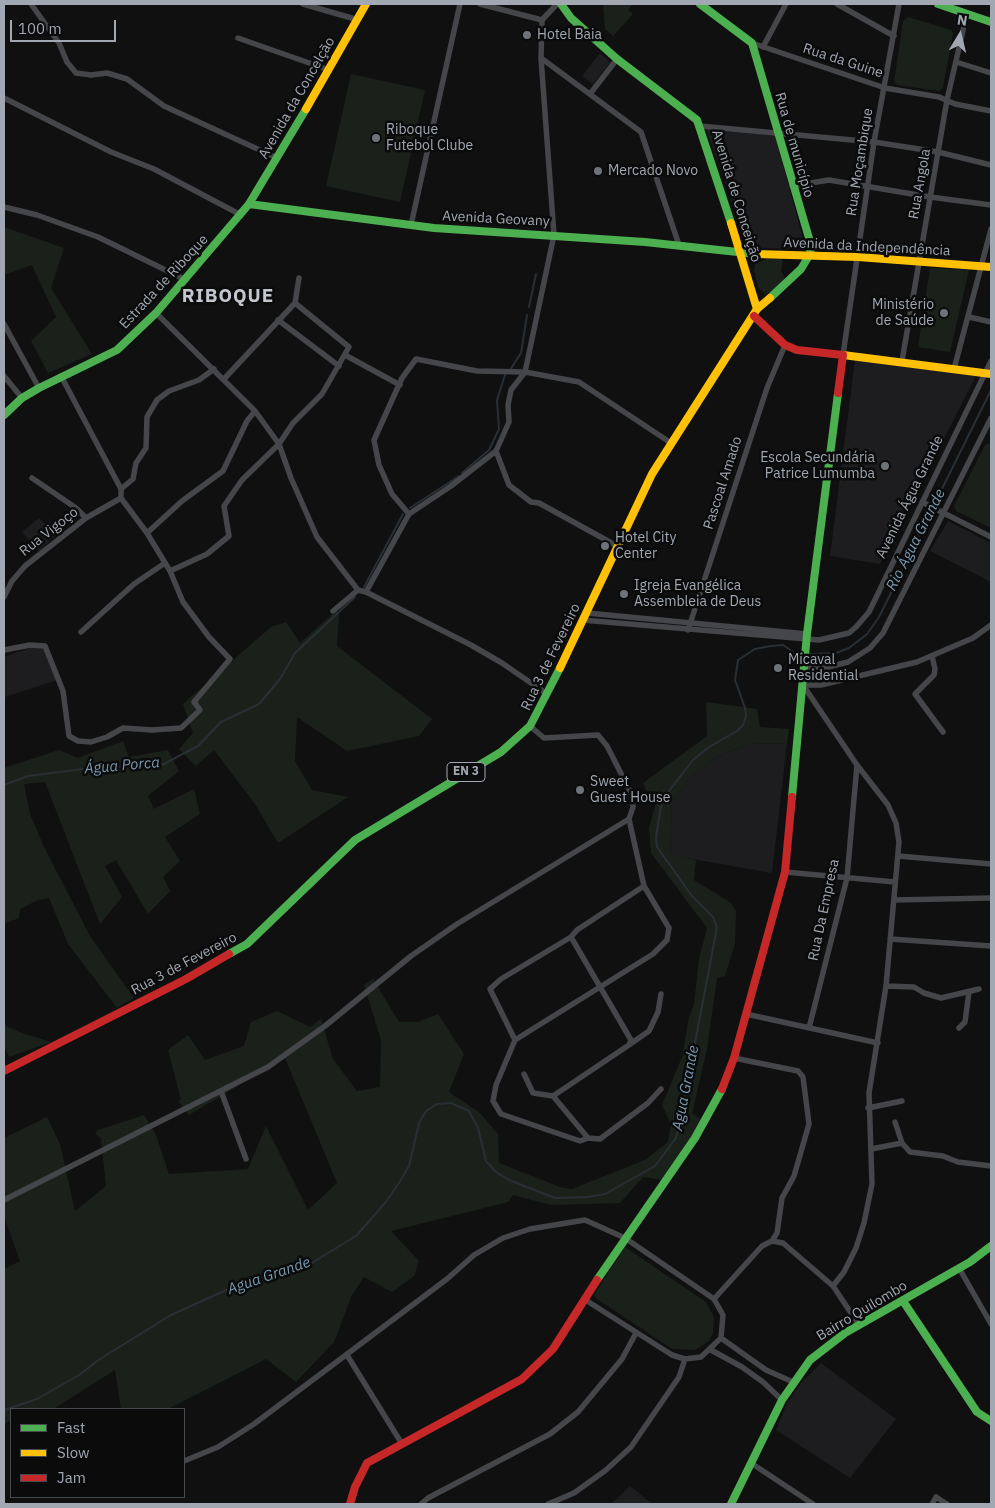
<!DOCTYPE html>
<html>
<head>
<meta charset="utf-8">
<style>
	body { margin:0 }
	#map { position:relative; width:995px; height:1508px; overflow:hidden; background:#101011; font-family:"IBM Plex Sans",sans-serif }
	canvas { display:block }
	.frame { position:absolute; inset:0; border:5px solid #a1a8b2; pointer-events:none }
	.legend { position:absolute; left:10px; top:1408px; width:175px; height:90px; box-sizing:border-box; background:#0b0b0c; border:1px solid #474a4e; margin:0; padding:6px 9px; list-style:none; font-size:15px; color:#a1a8b2 }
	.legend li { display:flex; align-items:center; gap:10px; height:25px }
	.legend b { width:25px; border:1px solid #474a4e }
	.north { position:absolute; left:935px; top:10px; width:50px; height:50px; -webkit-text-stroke:4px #0b0b0c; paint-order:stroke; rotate:9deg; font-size:14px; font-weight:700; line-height:20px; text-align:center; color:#a1a8b2 }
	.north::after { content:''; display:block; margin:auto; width:18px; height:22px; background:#a1a8b2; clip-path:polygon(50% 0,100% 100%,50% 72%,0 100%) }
	.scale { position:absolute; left:10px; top:20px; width:106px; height:22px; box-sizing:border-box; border:2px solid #a1a8b2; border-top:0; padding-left:6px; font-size:15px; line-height:18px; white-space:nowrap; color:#a1a8b2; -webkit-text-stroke:4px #0b0b0c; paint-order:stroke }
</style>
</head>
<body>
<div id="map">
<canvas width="995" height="1508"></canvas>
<div class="frame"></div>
<ul class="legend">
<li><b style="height:6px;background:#4caf50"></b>Fast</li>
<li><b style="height:6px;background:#ffc107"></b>Slow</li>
<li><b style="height:6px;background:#c62828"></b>Jam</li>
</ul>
<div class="north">N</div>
<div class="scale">100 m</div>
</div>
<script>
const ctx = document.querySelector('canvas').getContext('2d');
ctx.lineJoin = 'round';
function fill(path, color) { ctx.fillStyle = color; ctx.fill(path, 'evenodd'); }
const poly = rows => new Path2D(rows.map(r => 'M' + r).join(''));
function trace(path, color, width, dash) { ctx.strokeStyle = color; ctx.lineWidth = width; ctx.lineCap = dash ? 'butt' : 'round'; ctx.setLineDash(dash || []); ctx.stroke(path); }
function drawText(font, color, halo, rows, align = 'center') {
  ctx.font = font + ' "IBM Plex Sans",sans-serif'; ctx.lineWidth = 5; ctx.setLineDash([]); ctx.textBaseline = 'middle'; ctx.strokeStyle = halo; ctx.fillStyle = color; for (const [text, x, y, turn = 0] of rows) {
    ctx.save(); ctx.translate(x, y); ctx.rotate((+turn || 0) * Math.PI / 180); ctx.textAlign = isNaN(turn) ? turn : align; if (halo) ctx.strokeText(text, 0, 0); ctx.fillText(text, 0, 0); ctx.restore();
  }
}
fill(poly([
	[600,53,610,62,593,84,582,76],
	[706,129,775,135,806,250,748,247],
	[855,360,976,376,880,564,830,556],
	[39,518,56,535,39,551,22,532],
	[948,521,991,543,991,582,930,551],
	[44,643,57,680,5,697,4,657],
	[787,743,772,873,670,855,672,802,691,777,714,758,747,744],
	[821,1363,896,1419,850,1478,776,1430,787,1403,801,1383],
	[630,1486,652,1504,611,1504]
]), '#1d1d1f');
fill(poly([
	[603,4,633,4,628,10,633,14,613,36,605,29],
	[908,17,951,30,953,33,943,87,940,91,898,85,894,82,903,21],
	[351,74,425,90,400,202,326,186],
	[4,227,64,248,51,288,92,354,48,373,31,341,56,317,32,265,4,275],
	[771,257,781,258,783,261,781,270,785,279,771,292,765,294,758,287,754,270,755,264],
	[930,268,969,270,950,352,918,347],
	[990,443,991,444,991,528,956,511,954,506,985,445],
	[337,610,339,615,337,646,432,719,419,736,347,751,297,717,295,761,312,790,348,797,278,843,255,804,214,750,196,766,179,749,193,733,183,704,271,627,286,622,300,643],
	[706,702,757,709,760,727,789,729,787,743,747,744,714,758,691,777,672,802,670,854,696,860,694,880,731,903,736,911,735,944,725,976,717,978,707,1049,692,1113,706,1123,670,1181,643,1177,620,1203,551,1205,513,1195,508,1202,391,1231,419,1261,414,1276,392,1292,364,1277,352,1295,334,1342,296,1382,266,1359,168,1409,121,1409,115,1370,55,1408,11,1409,11,1420,4,1424,4,1269,20,1261,4,1216,4,1138,47,1117,60,1144,75,1211,106,1186,101,1139,95,1133,98,1130,144,1115,156,1135,169,1174,248,1169,266,1126,308,1210,337,1183,285,1058,189,1115,178,1101,181,1100,168,1050,188,1035,205,1060,244,1046,251,1022,277,1011,310,1027,321,1019,333,1059,357,1091,380,1087,381,1040,364,985,373,979,399,1022,418,1022,438,1014,464,1054,449,1092,480,1113,498,1134,499,1163,560,1187,572,1189,645,1160,668,1142,671,1124,662,1105,682,1057,689,1017,694,1005,699,958,707,928,651,853,649,828,659,792,647,791,643,783,707,736],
	[123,741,129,757,168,750,179,771,148,796,154,809,194,789,200,814,165,837,180,861,163,877,170,891,148,914,116,860,105,866,122,897,100,924,45,782,24,784,30,814,44,847,90,936,134,998,117,1008,68,944,49,898,38,900,20,909,19,918,4,924,4,768,59,750,78,758],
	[4,1022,6,1026,22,1033,51,1042,9,1057,4,1046],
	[625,1247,706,1302,714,1317,713,1333,709,1341,695,1350,672,1349,597,1299,594,1295]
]), '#1a211b');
trace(poly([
	[529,307,536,274],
	[510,370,521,353,527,315],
	[462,473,489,450,499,429,497,400,505,375],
	[934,505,991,390],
	[410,508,459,476],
	[364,587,403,514],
	[811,654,836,653,849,648,867,634,879,617,932,510],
	[4,785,28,776,91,768,160,766,198,746,221,722,259,704,280,679,295,653,355,597],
	[4,1410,37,1399,79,1375,100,1359,171,1315,244,1282,312,1263,357,1235,385,1203,399,1183,409,1166,419,1123,426,1111,437,1104,451,1103,469,1111,478,1128,486,1161,496,1172,509,1180,555,1198,588,1197,605,1194,655,1166,676,1138,680,1122,717,927,713,917,692,896,657,847,656,837,662,800,693,760,709,747,737,731,743,725,746,716,745,708,735,680,738,660,755,649,771,646,783,645,796,654]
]), '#283035', 2);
trace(poly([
	[31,4,59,43,67,62,76,73,91,75,107,73,127,79,164,106,277,158],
	[303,4,355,19],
	[480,4,542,20],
	[837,4,894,36],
	[238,38,329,70],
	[752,43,885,88,939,97,955,104,991,111],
	[763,47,786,4],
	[541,58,641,132,679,245],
	[956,62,991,73],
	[590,94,617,59],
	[4,98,111,152,154,169,241,215],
	[700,126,874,142,938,152,991,165],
	[792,186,829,180,930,197,991,205],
	[4,207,37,215,98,237,186,280],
	[411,225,460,4],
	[156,313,255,411,279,444,291,478,317,537,358,590,366,592,471,645,502,663,547,694],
	[969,317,991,322],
	[278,320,339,366],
	[4,324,39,388],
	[345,355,400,385],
	[843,355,874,142,899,4],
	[902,361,947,100,967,13],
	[954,369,991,229],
	[4,376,22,398],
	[224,379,295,303,299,278],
	[496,451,509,485,531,502,539,503,617,546],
	[32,478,76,508,86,518],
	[121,489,133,479,136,463,146,448,147,417,157,400,169,391,199,380,214,369],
	[922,502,991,537],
	[409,514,392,494,379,465,374,440,402,378,416,359,477,371,525,372,579,382,671,443],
	[147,533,182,501,223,471,247,421,255,411],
	[170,571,207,554,229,536,224,506,242,480,279,444,293,423,322,394,349,347,295,303],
	[366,592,409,514,451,486,496,451,509,422,508,405,511,390,525,372,554,235,541,58,542,20,557,4],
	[4,597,12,581,25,566,86,518,121,498],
	[333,611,358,590],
	[587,613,807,634],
	[582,620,819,640,849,633,856,627,869,612,991,361],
	[688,630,767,388,785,345],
	[81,632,134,584,165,563],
	[4,650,30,645,45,646,63,691,69,736,78,741,91,742,107,737,123,728,152,730,181,728,200,710,194,702,230,659,209,637,183,602,170,571,147,533,121,498,121,489,61,376],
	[932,656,935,669,934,675,915,694,943,732],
	[805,667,828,667,848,662,870,648,883,633,991,418],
	[803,685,857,765,888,805,896,823,899,842,886,986,869,1093,872,1184,864,1223,856,1248,844,1272,833,1286],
	[803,685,821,685,917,662,973,638,991,625],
	[629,819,644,886,577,930,571,937,631,1040,629,1045,553,1096,588,1138,600,1139,648,1103,661,1089],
	[898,856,991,864],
	[785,872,895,882],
	[894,900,991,898],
	[571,937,501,979,490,989,515,1040,496,1085,493,1101,501,1114,580,1141,588,1138],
	[890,939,991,946],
	[886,986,914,987,924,993,941,998,979,989],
	[746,1014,878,1043],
	[809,1028,847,878,857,765],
	[959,1028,965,1022,969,992],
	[515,1040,653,954,667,940,669,928,644,886],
	[629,1045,649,1031,658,1012,661,994],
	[734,1058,798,1071,803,1077,809,1124,794,1176,782,1198,777,1233,772,1241],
	[524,1074,533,1093,553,1096],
	[221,1091,246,1159],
	[868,1108,902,1101],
	[895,1122,902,1143,910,1152,943,1156,958,1162,991,1166],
	[871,1149,902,1143],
	[4,1200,268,1067,325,1026,411,956,457,924,629,819,633,807,632,795,607,746,598,735,544,738,530,726],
	[959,1268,991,1324],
	[714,1299,762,1246,772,1241,783,1243,833,1286,859,1325],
	[721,1338,766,1370,793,1382],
	[711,1350,742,1367,763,1382,782,1400],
	[347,1355,402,1444],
	[184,1461,218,1447,254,1424,447,1279,474,1255,503,1238,530,1229,585,1220,625,1238,714,1299,723,1315,721,1338,701,1357,685,1359,672,1355,584,1299],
	[751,1463,813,1504],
	[421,1504,428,1498,550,1434,578,1412,622,1359,636,1333],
	[548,1504,574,1493,606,1470,631,1447,679,1377,685,1359],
	[932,1504,936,1497,947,1504]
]), '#454649', 5.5);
trace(poly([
	[561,4,571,18,617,59,697,120,731,223],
	[700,4,752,43,811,245,810,254,801,269,770,298],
	[938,4,991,22],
	[249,204,434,228,645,242,756,254],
	[4,415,22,398,39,388,117,350,156,313,249,204,306,109],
	[792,797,807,634,838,393],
	[229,954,247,944,355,840,501,752,530,726,560,668],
	[597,1280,695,1138,722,1089],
	[903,1301,977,1412,991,1421],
	[731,1504,782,1400,810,1360,845,1333,970,1262,991,1246]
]), '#4caf50', 8);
trace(poly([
	[306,109,366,4],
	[731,223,757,309],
	[756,254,858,257,991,267],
	[843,355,991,374],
	[560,668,652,474,757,309,770,298]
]), '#ffc107', 8);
trace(poly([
	[754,316,785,345,797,350,843,355,838,393],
	[4,1071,186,979,229,954],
	[722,1089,734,1058,785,872,792,797],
	[350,1504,355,1487,367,1463,522,1379,553,1349,597,1280]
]), '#c62828', 8);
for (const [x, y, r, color] of [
	[527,35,5,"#6e737a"],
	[376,138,5,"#6e737a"],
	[598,171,5,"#6e737a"],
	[944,313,5,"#6e737a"],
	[885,466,5,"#6e737a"],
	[605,546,5,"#6e737a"],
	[624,594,5,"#6e737a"],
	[778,668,5,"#6e737a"],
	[580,790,5,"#6e737a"]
]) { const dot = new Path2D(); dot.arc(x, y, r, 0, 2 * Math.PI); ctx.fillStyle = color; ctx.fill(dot); trace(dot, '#0b0b0c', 2); }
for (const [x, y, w] of [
	[466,772,38]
]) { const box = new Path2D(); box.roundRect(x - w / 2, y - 9.5, w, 19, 4); ctx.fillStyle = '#0b0b0c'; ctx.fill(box); trace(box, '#a1a8b2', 1); }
drawText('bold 12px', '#a1a8b2', null, [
	["EN 3",466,772]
]);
drawText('14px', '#a1a8b2', '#0b0b0c', [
	["Hotel Baia",537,35],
	["Riboque",386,130],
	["Futebol Clube",386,146],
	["Mercado Novo",608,171],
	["Ministério",934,305,"right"],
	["de Saúde",934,321,"right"],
	["Escola Secundária",875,458,"right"],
	["Patrice Lumumba",875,474,"right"],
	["Hotel City",615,538],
	["Center",615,554],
	["Igreja Evangélica",634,586],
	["Assembleia de Deus",634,602],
	["Micaval",788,660],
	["Residential",788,676],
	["Sweet",590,782],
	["Guest House",590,798]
], 'left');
drawText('14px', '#a1a8b2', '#0b0b0c', [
	["Rua da Guine",843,61,18],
	["Avenida da Concelção",297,98,-60],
	["Rua de município",794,145,74],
	["Rua Moçambique",860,162,-81],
	["Rua Angola",920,184,-80],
	["Avenida de Conceição",736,196,73],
	["Avenida Geovany",496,219,3],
	["Avenida da Independência",867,247,3],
	["Estrada de Riboque",164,282,-47],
	["Pascoal Amado",723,483,-72],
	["Avenida Água Grande",910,497,-64],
	["Rua Vigoço",49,532,-38],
	["Rua 3 de Fevereiro",551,657,-64],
	["Rua Da Empresa",824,910,-78],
	["Rua 3 de Fevereiro",184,964,-28],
	["Bairro Quilombo",862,1311,-31]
]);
drawText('italic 15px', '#7898ad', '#0b0b0c', [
	["Rio Água Grande",916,540,-63],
	["Água Porca",122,766,-5],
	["Agua Grande",686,1088,-79],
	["Agua Grande",269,1276,-19]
]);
ctx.letterSpacing = '1px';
drawText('bold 19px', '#c2c6ce', '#0b0b0c', [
	["RIBOQUE",228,297]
]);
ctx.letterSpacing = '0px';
</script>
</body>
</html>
